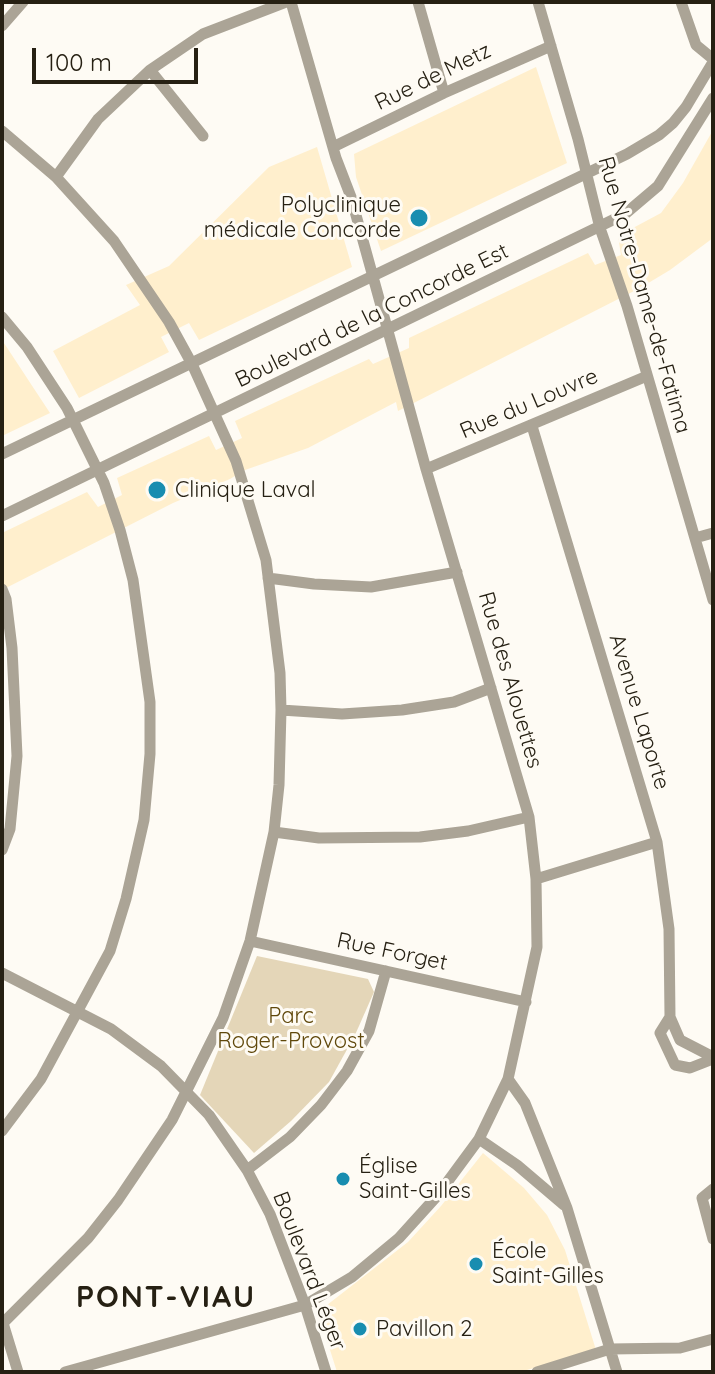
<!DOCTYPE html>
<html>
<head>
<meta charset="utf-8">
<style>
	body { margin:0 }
	#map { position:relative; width:715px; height:1374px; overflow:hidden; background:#fefbf4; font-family:Quicksand,sans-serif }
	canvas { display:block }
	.frame { position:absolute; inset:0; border:4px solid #262013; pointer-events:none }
	.scale { position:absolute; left:32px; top:48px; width:166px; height:36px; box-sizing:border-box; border:4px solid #262013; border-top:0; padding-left:10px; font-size:24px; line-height:28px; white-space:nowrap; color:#262013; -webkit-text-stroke:6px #fefbf4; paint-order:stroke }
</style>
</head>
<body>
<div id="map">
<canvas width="715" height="1374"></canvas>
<div class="frame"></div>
<div class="scale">100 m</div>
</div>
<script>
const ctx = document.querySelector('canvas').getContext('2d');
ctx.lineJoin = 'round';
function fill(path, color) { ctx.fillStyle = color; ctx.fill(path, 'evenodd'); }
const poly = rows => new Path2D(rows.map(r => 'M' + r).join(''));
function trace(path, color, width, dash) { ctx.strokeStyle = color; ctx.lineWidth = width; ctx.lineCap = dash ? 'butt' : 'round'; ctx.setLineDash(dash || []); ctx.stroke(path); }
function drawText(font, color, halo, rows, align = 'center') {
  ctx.font = font + ' Quicksand,sans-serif'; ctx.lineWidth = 6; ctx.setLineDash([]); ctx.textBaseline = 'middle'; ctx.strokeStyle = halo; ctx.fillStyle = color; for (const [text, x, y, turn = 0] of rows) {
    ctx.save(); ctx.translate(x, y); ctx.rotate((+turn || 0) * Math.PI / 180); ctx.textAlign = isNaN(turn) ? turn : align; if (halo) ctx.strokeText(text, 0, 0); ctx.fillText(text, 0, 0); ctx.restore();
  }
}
fill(poly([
	[536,67,567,163,381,251,356,177,354,154],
	[713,130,713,238,670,270,640,288,398,411,396,402,308,448,245,470,230,479,173,503,2,590,2,533,87,492,98,507,122,495,117,478,209,436,216,450,242,438,235,421,369,359,373,364,409,348,409,338,588,253,595,265,621,255,618,236,661,213,683,183],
	[317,147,352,267,199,340,189,323,161,337,169,352,79,398,53,351,140,305,126,285,169,266,269,167],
	[2,340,50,413,2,436],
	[483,1153,524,1188,547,1215,565,1250,596,1350,520,1372,337,1372,318,1312,408,1242,441,1206]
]), '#ffefcd');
fill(poly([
	[257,956,368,979,374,992,355,1035,329,1082,291,1121,254,1153,200,1095]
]), '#e4d6b8');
trace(poly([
	[418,2,444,93],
	[538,2,578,139,600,228,627,306,713,600],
	[681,2,696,45,713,59],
	[2,26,23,2],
	[150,70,203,136],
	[2,131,56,177,114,241,169,322,192,364,236,461,266,560,280,673,281,710,279,785,274,832,250,941,223,1018,172,1120,118,1200,88,1238,2,1324],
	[333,147,444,93,551,46],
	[56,177,98,119,150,70,203,34,286,2],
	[2,317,27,347,67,408,104,483,120,530,133,580,150,702,150,754,144,820,126,899,110,951,41,1079,2,1131],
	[532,426,657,842,669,929,670,1017,680,1040,713,1057],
	[2,454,627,154,659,135,673,123,686,107,713,62],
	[426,469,647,376],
	[2,516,625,214,658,186,713,98],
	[695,538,713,533],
	[268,578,314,584,371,587,457,572],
	[2,589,6,599,12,648,17,756,10,829,2,850],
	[281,710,342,714,402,710,454,702,491,688],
	[274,832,319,838,420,837,468,831,529,817],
	[536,879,657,842],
	[250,941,526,1002],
	[2,973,111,1029,161,1066,209,1115,247,1170,270,1214,305,1305,326,1372],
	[670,1017,660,1033,675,1065,690,1068,713,1059],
	[508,1079,525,1103,567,1208,617,1372],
	[479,1139,517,1165,564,1205],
	[247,1170,290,1137,321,1105,347,1071,369,1031,386,971],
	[713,1189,702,1198,713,1239],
	[3,1323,18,1372],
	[65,1372,305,1305,352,1277,399,1238,437,1196,479,1139,508,1079,537,947,536,879,529,817,426,469,351,197,336,158,291,2],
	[537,1372,610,1349,680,1348,713,1339]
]), '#aba496', 11);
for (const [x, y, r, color] of [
	[419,218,10,"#188db0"],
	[157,490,10,"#188db0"],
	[343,1179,8,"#188db0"],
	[476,1264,8,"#188db0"],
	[360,1329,8,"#188db0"]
]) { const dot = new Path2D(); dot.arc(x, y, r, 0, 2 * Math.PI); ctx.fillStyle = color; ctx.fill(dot); trace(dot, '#fefbf4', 3); }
drawText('22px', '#262013', '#fefbf4', [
	["Rue de Metz",433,77,-26],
	["Rue Notre-Dame-de-Fatima",644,295,74],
	["Boulevard de la Concorde Est",372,316,-26],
	["Rue du Louvre",529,404,-23],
	["Rue des Alouettes",510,680,74],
	["Avenue Laporte",639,712,73],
	["Rue Forget",392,952,12],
	["Boulevard Léger",309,1271,69]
]);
drawText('22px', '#262013', '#fefbf4', [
	["Polyclinique",401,205,"right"],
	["médicale Concorde",401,230,"right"],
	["Clinique Laval",175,490],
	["Église",359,1166],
	["Saint-Gilles",359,1191],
	["École",492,1251],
	["Saint-Gilles",492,1276],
	["Pavillon 2",376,1329]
], 'left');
drawText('22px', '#60480b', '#fefbf4', [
	["Parc",291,1016],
	["Roger-Provost",291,1041]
]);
ctx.letterSpacing = '2px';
drawText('bold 30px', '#262013', '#fefbf4', [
	["PONT-VIAU",166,1298]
]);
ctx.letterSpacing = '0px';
</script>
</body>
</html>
